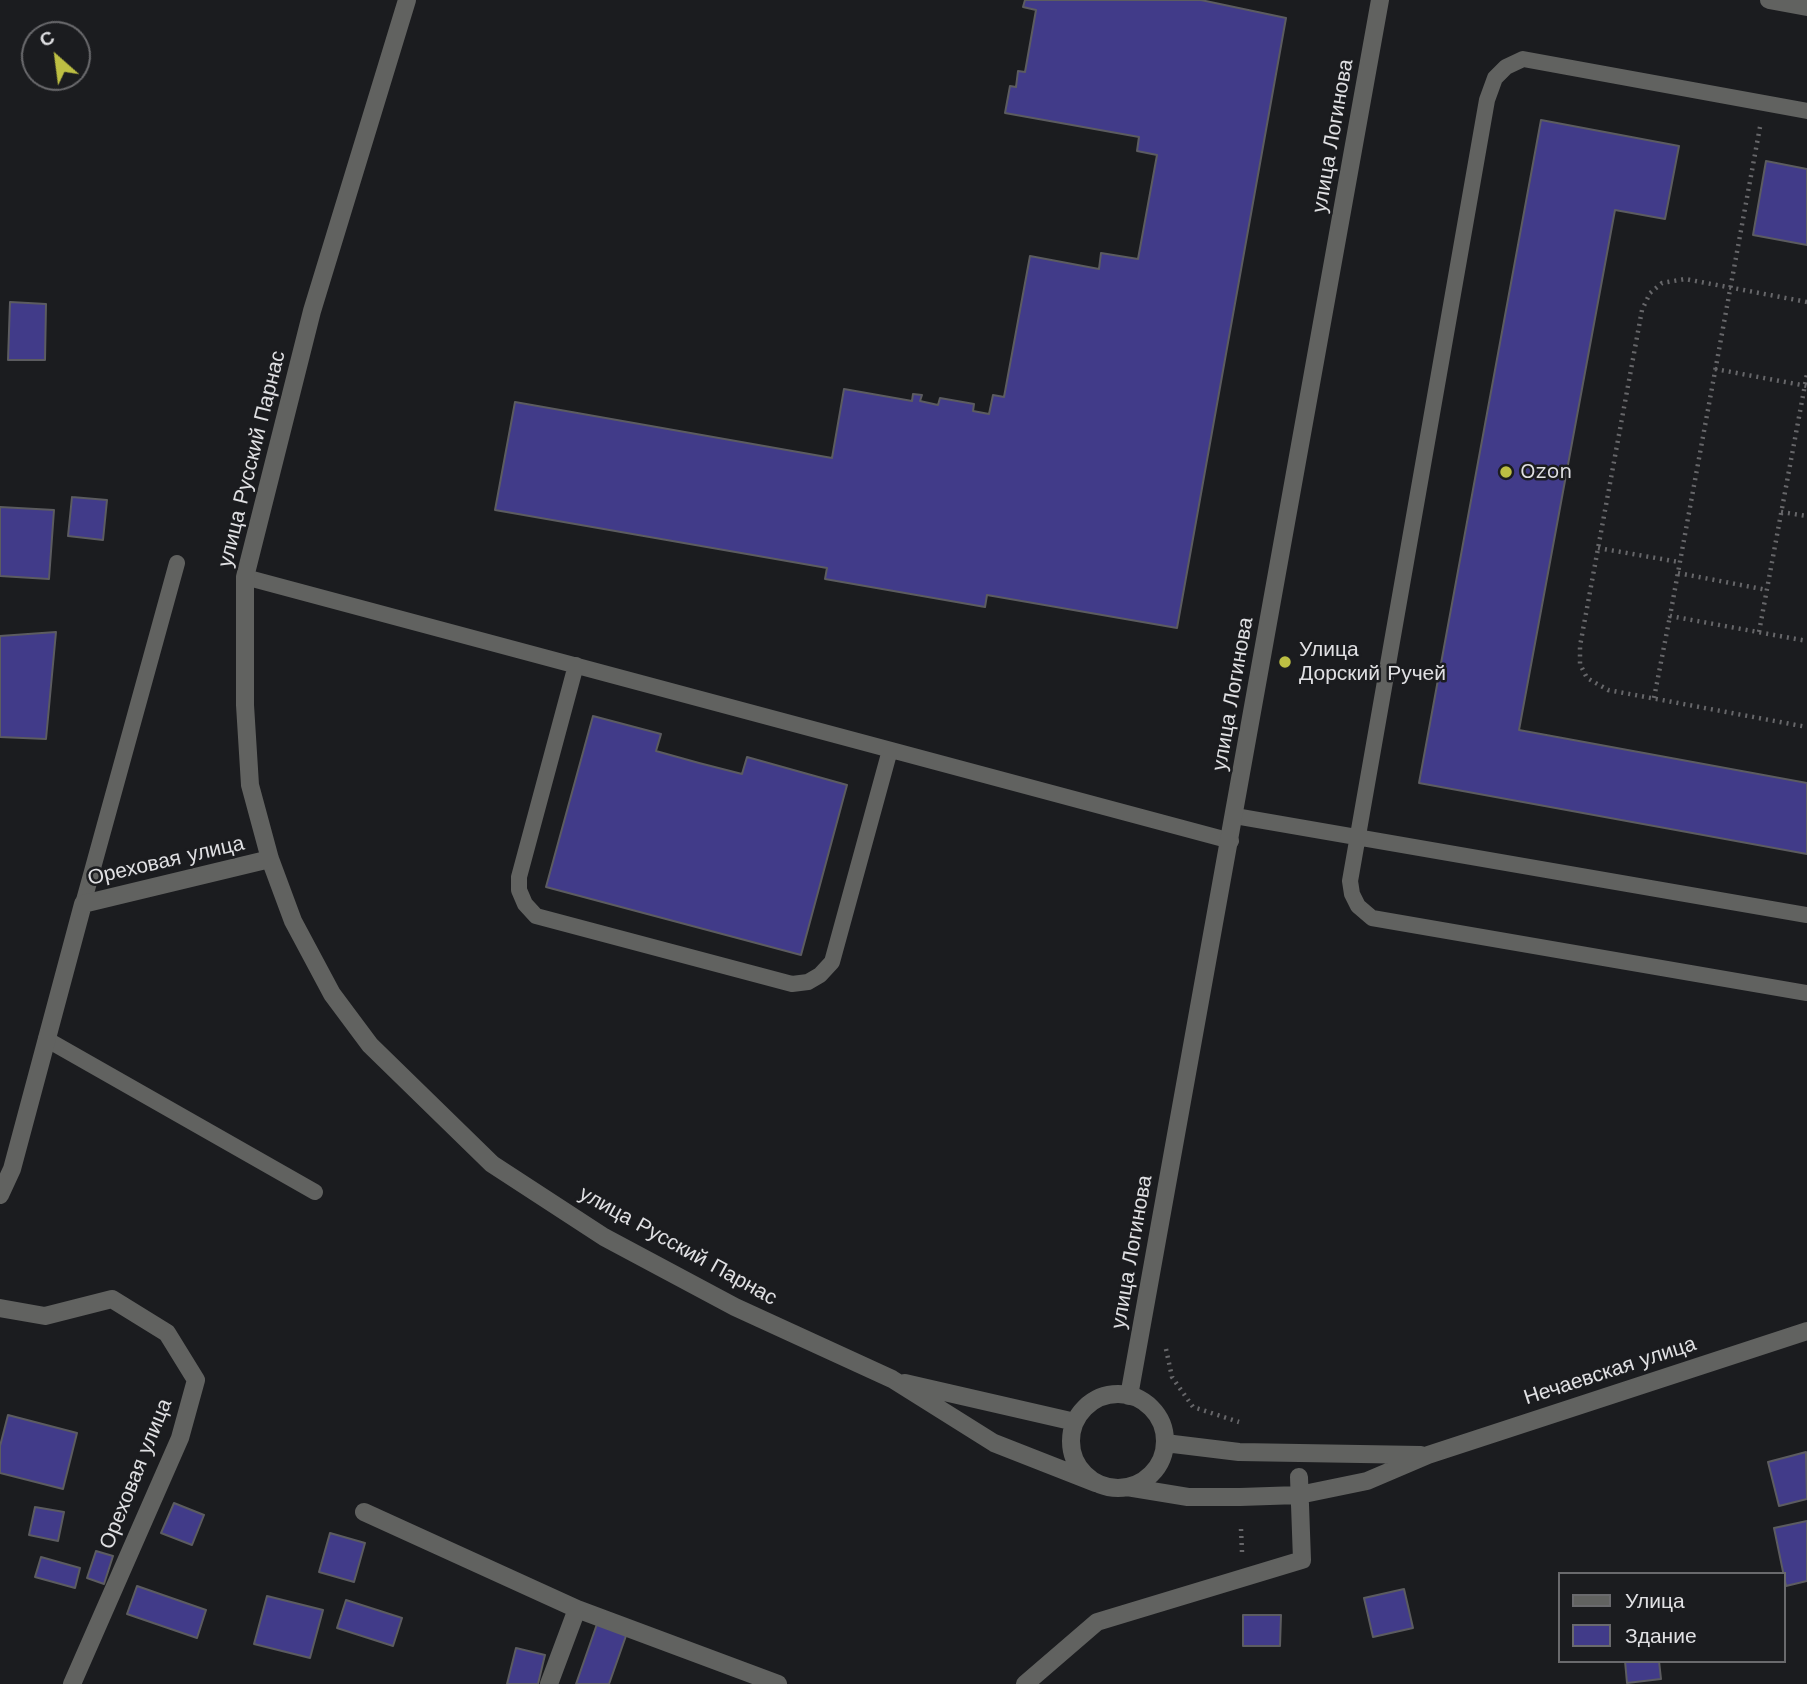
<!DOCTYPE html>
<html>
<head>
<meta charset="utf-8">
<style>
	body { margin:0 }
	#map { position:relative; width:1807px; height:1684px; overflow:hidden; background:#1b1c1f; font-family:"Work Sans",sans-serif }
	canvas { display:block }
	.legend { position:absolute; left:1558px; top:1572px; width:228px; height:91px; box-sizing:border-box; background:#1b1c1f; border:2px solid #6a6a6d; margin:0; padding:9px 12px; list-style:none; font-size:21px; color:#e0e0e3 }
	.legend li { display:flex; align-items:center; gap:14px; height:35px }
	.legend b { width:35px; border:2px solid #6a6a6d }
	.north { position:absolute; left:21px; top:21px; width:70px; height:70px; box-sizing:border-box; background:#1b1c1f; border:2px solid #6a6a6d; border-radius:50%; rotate:332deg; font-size:19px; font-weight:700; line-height:28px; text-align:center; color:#e0e0e3 }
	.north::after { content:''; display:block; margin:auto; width:24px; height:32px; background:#bdbf43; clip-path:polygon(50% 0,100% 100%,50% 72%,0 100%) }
</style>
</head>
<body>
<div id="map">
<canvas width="1807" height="1684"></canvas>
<ul class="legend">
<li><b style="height:9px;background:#616260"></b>Улица</li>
<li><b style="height:19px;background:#413b89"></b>Здание</li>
</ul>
<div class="north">С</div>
</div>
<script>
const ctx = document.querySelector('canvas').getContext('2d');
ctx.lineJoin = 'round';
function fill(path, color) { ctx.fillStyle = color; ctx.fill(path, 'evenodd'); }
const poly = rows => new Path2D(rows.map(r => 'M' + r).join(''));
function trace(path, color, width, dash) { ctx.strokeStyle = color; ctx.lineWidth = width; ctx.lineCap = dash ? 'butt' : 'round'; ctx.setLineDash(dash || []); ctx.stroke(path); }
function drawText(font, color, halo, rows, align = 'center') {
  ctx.font = font + ' "Work Sans",sans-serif'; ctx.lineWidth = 5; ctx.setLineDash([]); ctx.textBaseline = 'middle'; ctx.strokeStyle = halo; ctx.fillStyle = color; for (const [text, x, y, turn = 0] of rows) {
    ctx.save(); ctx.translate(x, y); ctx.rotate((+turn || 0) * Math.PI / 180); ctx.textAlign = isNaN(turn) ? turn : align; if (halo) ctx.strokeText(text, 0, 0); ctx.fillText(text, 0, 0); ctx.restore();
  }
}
const building = poly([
	[1025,0,1201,0,1286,18,1177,628,987,595,985,607,825,579,827,568,495,510,515,402,832,458,844,389,912,401,913,394,922,395,920,401,938,405,940,398,974,404,973,411,989,414,993,395,1004,397,1030,256,1099,269,1101,253,1138,259,1157,155,1137,151,1139,137,1005,113,1010,86,1016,87,1018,71,1025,72,1036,10,1023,7,1025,0],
	[1541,120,1679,146,1665,219,1615,210,1519,730,1807,783,1807,854,1419,783,1541,120],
	[1766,161,1807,169,1807,245,1753,235,1766,161],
	[10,302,46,304,45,360,8,360,10,302],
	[72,497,107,500,103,540,68,536,72,497],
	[0,507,54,510,49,579,0,576,0,507],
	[56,632,46,739,0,737,0,636,56,632],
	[593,716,661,734,656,751,699,763,742,774,747,757,847,785,801,955,546,887,593,716],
	[8,1415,77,1433,63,1489,0,1473,0,1446,8,1415],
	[1806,1452,1807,1499,1779,1506,1768,1462,1806,1452],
	[174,1503,204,1515,192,1545,161,1533,174,1503],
	[35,1507,64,1512,58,1541,29,1535,35,1507],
	[1807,1521,1807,1581,1786,1586,1774,1528,1807,1521],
	[330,1533,365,1543,354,1582,319,1572,330,1533],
	[96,1551,113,1556,104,1584,87,1578,96,1551],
	[41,1557,80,1568,75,1588,35,1577,41,1557],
	[137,1586,206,1610,197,1638,127,1614,137,1586],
	[1404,1589,1413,1628,1373,1637,1364,1598,1404,1589],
	[267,1596,323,1610,310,1658,254,1644,267,1596],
	[346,1600,402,1618,393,1646,337,1628,346,1600],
	[1243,1615,1281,1615,1280,1646,1243,1646,1243,1615],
	[597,1624,627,1633,609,1684,576,1684,597,1624],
	[516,1648,545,1655,538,1684,507,1684,516,1648],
	[1625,1661,1659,1661,1661,1679,1627,1683,1625,1661]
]);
fill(building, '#413b89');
trace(building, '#5c5c60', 2);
trace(poly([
	[1760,127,1670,616,1807,641],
	[1807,302,1685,279,1662,283,1650,293,1642,310,1580,646,1580,664,1587,678,1608,690,1807,727],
	[1715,369,1807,386],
	[1781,512,1807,516],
	[1598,548,1679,562],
	[1678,573,1767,590],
	[1759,632,1807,374],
	[1654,698,1670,616],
	[1166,1349,1172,1377,1193,1407,1239,1422],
	[1241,1529,1242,1552]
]), '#67676a', 4.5, [2, 5]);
trace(poly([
	[1807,111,1523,59,1506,67,1495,78,1487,100,1350,881,1352,894,1358,906,1372,918,1807,993],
	[245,577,1231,841],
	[576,665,519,877,519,890,525,904,536,916,792,984,808,982,820,975,832,962,890,750],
	[1235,816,1807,915],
	[83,904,177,563],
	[46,1039,315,1192]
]), '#616260', 16);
trace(poly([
	[407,0,312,311,245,577,245,705,250,785,270,859,293,921,332,994,370,1045,492,1164,604,1237,735,1307,892,1379,994,1443,1096,1483],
	[1769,0,1807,7],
	[0,1195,12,1169,83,904,270,859],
	[0,1308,45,1316,112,1299,167,1333,196,1380,180,1438,72,1684],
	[905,1383,1075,1422],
	'1071 1441a47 47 0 1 1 94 0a47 47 0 1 1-94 0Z',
	[1129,1396,1380,0],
	[1165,1443,1239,1452,1421,1455],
	[1127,1487,1188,1497,1240,1497,1299,1495,1367,1481,1428,1455,1807,1331],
	[364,1512,577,1609,778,1684],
	[549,1684,577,1609],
	[1025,1684,1097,1622,1302,1560,1299,1477]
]), '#616260', 18);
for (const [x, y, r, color] of [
	[1506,472,7,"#bdbf43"],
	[1285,662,7,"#bdbf43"]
]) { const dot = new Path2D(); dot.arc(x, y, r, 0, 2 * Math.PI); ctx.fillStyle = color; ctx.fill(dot); trace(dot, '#1b1c1f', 2.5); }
drawText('21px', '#e0e0e3', '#1b1c1f', [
	["улица Логинова",1333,136,-80],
	["улица Русский Парнас",252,459,-76],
	["улица Логинова",1233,694,-80],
	["Ореховая улица",166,861,-13],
	["улица Русский Парнас",678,1246,29],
	["улица Логинова",1132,1252,-80],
	["Нечаевская улица",1610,1371,-18],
	["Ореховая улица",136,1474,-68]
]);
drawText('21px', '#e0e0e3', '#1b1c1f', [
	["Ozon",1520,472],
	["Улица",1299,650],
	["Дорский Ручей",1299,674]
], 'left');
</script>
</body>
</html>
